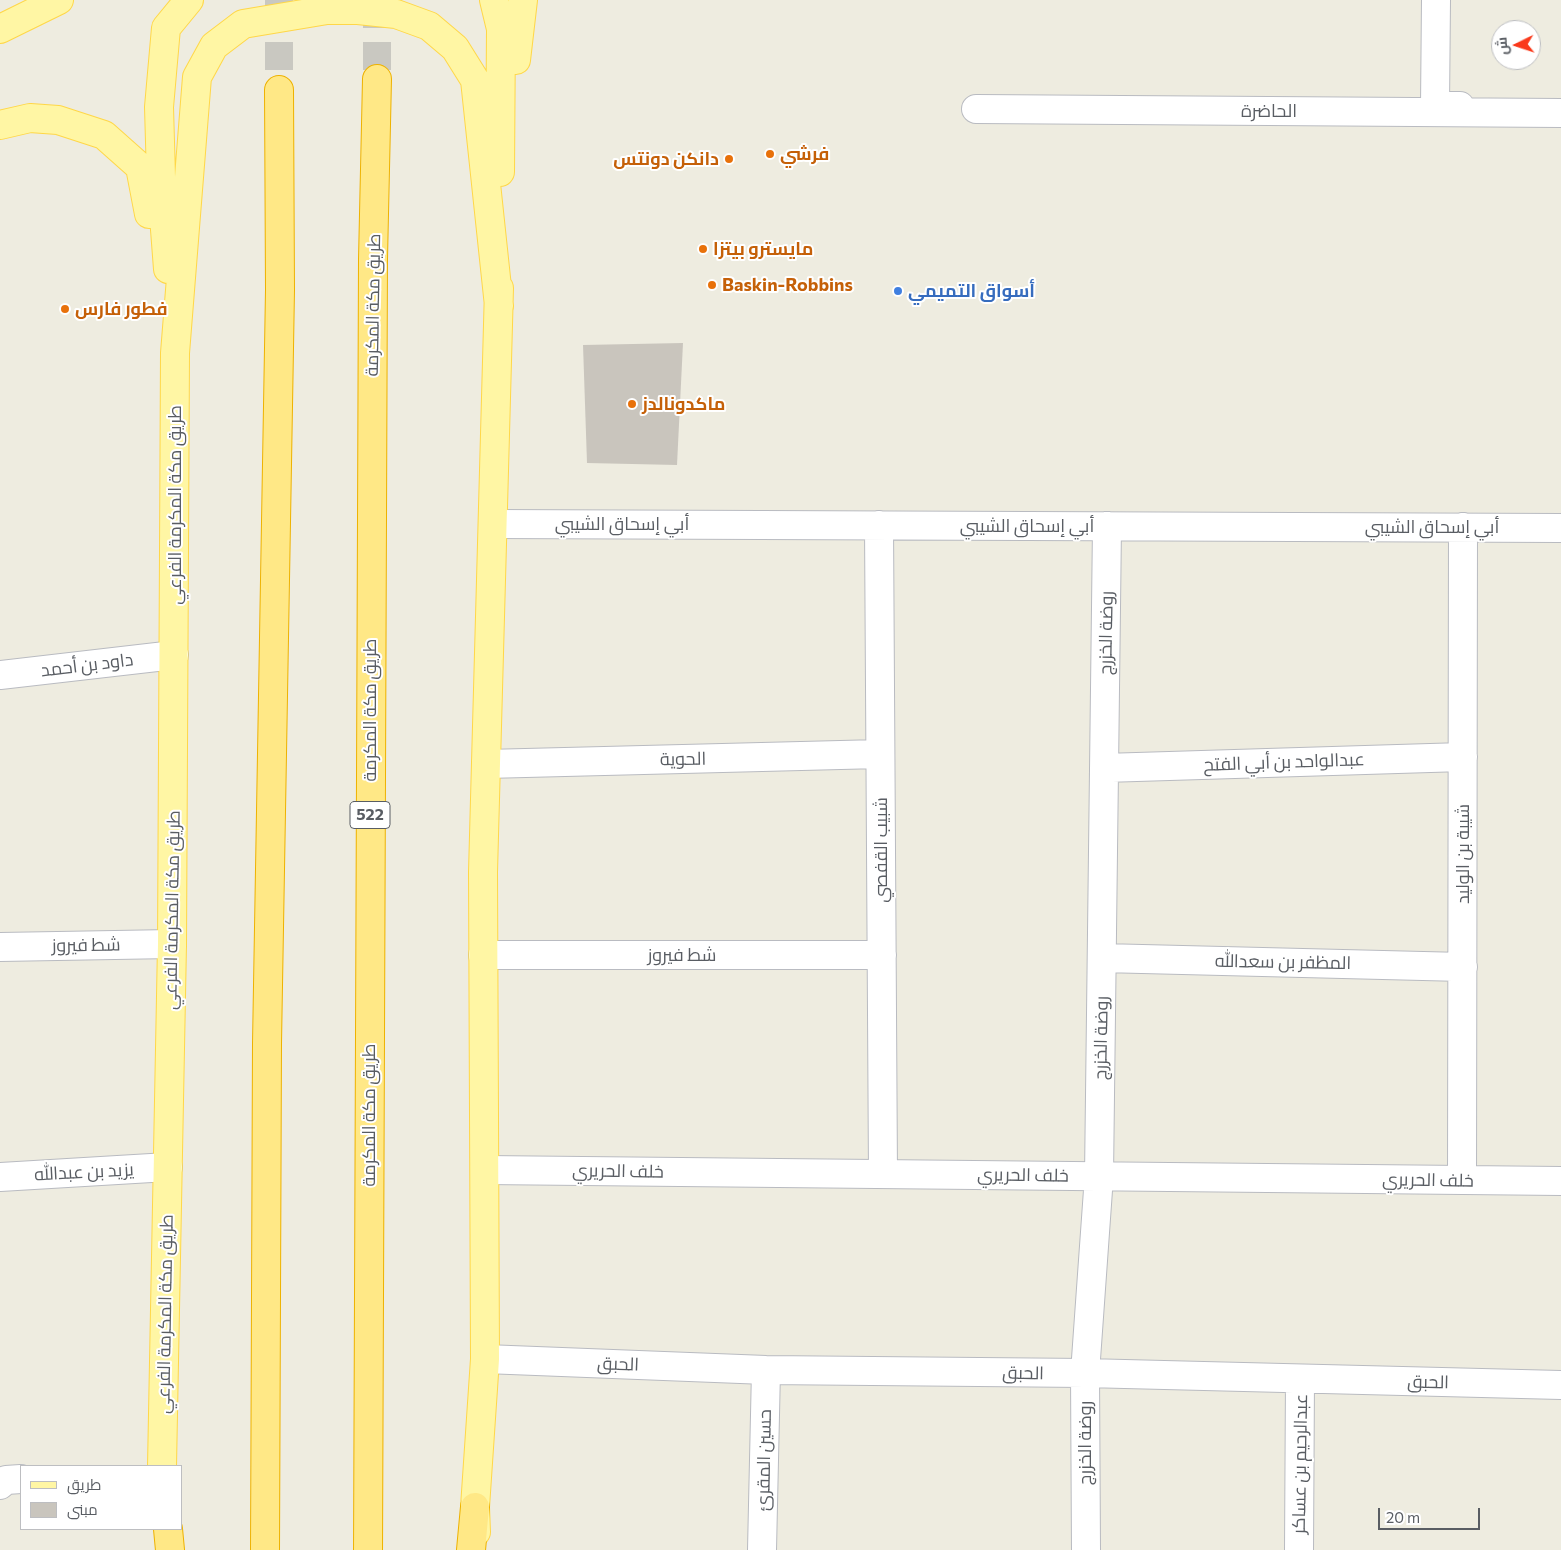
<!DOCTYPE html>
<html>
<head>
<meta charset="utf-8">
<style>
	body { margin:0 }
	#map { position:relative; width:1561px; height:1550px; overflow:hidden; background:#eeece0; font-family:Commissioner,Cairo,sans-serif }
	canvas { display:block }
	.legend { position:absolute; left:20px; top:1465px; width:162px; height:65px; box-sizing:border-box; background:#fff; border:1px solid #bdbec1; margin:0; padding:6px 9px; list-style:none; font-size:15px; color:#595d63 }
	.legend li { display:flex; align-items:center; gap:10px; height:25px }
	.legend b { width:25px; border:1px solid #bdbec1 }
	.north { position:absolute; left:1491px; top:20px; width:50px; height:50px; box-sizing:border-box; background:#fff; border:1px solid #bdbec1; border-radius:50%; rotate:266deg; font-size:14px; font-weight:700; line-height:20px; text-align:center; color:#595d63 }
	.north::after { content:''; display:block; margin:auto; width:18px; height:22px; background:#fa391a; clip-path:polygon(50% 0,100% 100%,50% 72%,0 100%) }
	.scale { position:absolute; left:1378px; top:1508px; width:102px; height:22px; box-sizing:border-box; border:2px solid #595d63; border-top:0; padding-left:6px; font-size:15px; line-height:18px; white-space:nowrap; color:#595d63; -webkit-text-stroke:4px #fff; paint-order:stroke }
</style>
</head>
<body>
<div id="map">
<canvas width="1561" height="1550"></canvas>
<ul class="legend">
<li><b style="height:6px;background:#fff6a4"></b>طريق</li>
<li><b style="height:14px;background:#c9c5bd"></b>مبنى</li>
</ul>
<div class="north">ش</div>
<div class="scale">20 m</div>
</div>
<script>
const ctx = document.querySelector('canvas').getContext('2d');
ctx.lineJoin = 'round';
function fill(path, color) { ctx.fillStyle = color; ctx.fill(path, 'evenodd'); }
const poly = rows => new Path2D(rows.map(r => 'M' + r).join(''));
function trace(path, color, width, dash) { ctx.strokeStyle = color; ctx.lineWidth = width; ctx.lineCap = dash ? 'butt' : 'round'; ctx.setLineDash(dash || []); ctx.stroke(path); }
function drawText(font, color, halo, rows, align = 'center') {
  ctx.font = font + ' Commissioner,Cairo,sans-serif'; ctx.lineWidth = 4; ctx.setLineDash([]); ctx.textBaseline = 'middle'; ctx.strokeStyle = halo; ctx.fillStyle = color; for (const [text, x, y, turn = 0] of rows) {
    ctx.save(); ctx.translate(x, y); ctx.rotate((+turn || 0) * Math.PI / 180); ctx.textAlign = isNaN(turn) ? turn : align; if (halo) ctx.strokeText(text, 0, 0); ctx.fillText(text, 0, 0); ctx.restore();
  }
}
fill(poly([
	[683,343,677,465,587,463,583,345]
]), '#c9c5bd');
trace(poly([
	[279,0,279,90],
	[377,0,377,79]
]), '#c9c8c1', 28, [28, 14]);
const minor = poly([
	[1436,0,1435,106,1460,106],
	[976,109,1561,113],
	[493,524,1561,528],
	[879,525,883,1174],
	[0,675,174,655],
	[486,764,880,754],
	[1104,768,1463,757],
	[0,947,172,944],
	[483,955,882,955],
	[1102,958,1463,967],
	[485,1170,1561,1181],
	[0,1177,168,1167],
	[1462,1180,1463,527],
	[485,1359,766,1370,1085,1373,1561,1385],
	[0,1485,6,1480,21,1479],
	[762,1550,766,1370],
	[1086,1550,1085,1373,1099,1176,1107,526],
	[1299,1550,1300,1379]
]);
const major = poly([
	[494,0,501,29,500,172],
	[0,29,59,0],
	[516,60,523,0],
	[0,125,30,118,58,120,104,135,140,167,149,214],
	[168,269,161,177,159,107,166,28,189,0],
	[162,1466,172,944,175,353,197,77,214,46,243,24,327,10,358,10,396,14,429,26,455,48,475,80,499,306],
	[476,1532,475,1507,485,1359,483,872,499,288]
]);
const highway = poly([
	[168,1529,170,1550],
	[265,1550,267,1043,280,290,279,90],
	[368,1550,373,259,377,79],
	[471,1550,475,1507]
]);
trace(minor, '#b9bbc1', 30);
trace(major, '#ffd748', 30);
trace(highway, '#eeb200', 30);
trace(minor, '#fff', 28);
trace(major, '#fff6a4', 28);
trace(highway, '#ffe886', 28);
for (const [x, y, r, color] of [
	[770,154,5,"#e8710a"],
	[729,159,5,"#e8710a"],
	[703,249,5,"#e8710a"],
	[712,285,5,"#e8710a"],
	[898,291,5,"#3f7fe0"],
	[65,309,5,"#e8710a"],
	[632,404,5,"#e8710a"]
]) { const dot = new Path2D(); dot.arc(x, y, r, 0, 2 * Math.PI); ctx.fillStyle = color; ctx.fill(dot); trace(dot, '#fff', 2); }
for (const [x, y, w] of [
	[370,815,40]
]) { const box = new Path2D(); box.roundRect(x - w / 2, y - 13.5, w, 27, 4); ctx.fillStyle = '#fff'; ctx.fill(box); trace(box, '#595d63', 1); }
drawText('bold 16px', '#595d63', null, [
	["522",370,815]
]);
drawText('18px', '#595d63', '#fff', [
	["الحاضرة",1269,111],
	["طريق مكة المكرمة",373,305,-89],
	["طريق مكة المكرمة الفرعي",175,505,-90],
	["أبي إسحاق الشيبي",622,524],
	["أبي إسحاق الشيبي",1027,526],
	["أبي إسحاق الشيبي",1432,527],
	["روضة الخزرج",1106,633,-89],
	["داود بن أحمد",87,665,-7],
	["طريق مكة المكرمة",370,710,-90],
	["الحوية",683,759,-1],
	["عبدالواحد بن أبي الفتح",1284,762,-2],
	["شبيب القفصي",881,850,-90],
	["شيبة بن الوليد",1463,854,-90],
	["طريق مكة المكرمة الفرعي",172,910,-89],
	["شط فيروز",86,945,-1],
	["شط فيروز",682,955],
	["المظفر بن سعدالله",1283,962,1],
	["روضة الخزرج",1101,1038,-89],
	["طريق مكة المكرمة",369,1115,-90],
	["خلف الحريري",618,1171,1],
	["يزيد بن عبدالله",84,1172,-3],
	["خلف الحريري",1023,1175,1],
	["خلف الحريري",1428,1180,1],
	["طريق مكة المكرمة الفرعي",165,1314,-89],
	["الحبق",618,1364,2],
	["الحبق",1023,1373,1],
	["الحبق",1428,1382,1],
	["روضة الخزرج",1085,1443,-90],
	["حسين المقرئ",764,1460,-89],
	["عبدالرحيم بن عساكر",1300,1464,-89]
]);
drawText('bold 18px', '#c56008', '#fff', [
	["فرشي",780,154],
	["دانكن دونتس",719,159,"right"],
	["مايسترو بيتزا",713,249],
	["Baskin-Robbins",722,285],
	["فطور فارس",75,309],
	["ماكدونالدز",642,404]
], 'left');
drawText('bold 18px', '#366cbe', '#fff', [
	["أسواق التميمي",908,291]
], 'left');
</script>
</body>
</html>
